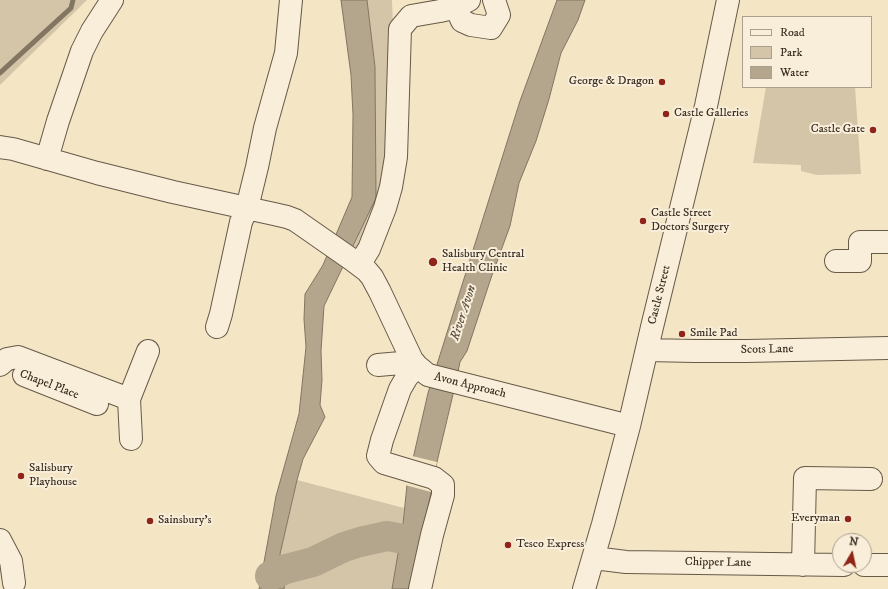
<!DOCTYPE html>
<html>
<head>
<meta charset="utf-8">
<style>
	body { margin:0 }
	#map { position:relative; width:888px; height:589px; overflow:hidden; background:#f4e5c5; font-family:"IM FELL DW Pica",serif }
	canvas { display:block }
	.legend { position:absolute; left:742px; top:16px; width:130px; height:72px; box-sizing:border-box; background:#f8eed9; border:1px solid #aba08f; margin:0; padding:5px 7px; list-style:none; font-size:12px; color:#372b1f }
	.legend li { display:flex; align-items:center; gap:8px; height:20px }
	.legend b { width:20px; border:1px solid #aba08f }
	.north { position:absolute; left:832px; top:533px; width:40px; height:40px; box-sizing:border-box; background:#f8eed9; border:1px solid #aba08f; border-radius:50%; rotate:9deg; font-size:11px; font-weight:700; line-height:16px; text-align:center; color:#372b1f }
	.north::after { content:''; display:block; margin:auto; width:14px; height:18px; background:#8f2418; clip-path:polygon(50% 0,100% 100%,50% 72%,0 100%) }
</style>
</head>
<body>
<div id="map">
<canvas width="888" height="589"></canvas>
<ul class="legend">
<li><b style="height:5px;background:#f8eed9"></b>Road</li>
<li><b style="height:11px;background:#d4c5a9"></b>Park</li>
<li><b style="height:11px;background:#b4a68d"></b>Water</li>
</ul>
<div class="north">N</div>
</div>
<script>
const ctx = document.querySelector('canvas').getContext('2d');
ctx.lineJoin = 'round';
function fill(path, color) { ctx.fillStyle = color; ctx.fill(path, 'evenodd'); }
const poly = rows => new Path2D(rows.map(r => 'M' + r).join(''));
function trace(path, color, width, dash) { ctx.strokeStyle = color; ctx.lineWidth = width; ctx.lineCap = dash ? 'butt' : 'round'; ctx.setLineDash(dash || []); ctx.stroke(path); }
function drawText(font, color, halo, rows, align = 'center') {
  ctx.font = font + ' "IM FELL DW Pica",serif'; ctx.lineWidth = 4; ctx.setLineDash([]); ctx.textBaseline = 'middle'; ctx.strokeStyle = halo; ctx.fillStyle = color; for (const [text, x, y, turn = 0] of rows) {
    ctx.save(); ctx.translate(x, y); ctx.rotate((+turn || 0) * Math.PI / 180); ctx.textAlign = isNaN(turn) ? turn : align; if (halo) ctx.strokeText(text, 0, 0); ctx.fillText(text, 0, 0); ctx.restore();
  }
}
fill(poly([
	[0,0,87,0,0,85],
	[367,0,392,0,394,52,392,161,366,246,350,252,357,238,376,159,375,67],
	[766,87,855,87,861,174,817,175,801,171,801,165,753,163],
	[297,480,404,508,403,524,392,589,284,589,285,582,280,554]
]), '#d4c5a9');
const water = poly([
	[341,0,367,0,375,67,376,198,324,306,321,351,322,380,320,405,325,417,303,459,297,480,280,554,285,582,284,589,259,589,271,524,276,496,299,414,306,347,304,319,305,294,323,265,352,197,353,115,351,75,341,0],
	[557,0,585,0,578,20,561,53,549,99,536,141,519,183,510,226,491,278,467,351,460,362,455,386,437,462,412,589,392,589,403,524,407,485,428,393,520,101,557,0]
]);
fill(water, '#b4a68d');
trace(water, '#827561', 1);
fill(poly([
	[412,456,437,462,431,492,405,485]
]), '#f4e5c5');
trace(poly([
	[0,73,71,8,73,0]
]), '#827561', 5);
trace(poly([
	[270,576,286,569,313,562,344,547,360,542,387,536,409,540]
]), '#b4a68d', 30);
const minor = poly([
	[456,0,456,7,462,21,471,25,491,28,499,15,494,0],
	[0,147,13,149,97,173,173,192,274,214,287,217,295,220,351,259,367,271,372,277,380,292,412,360,417,366,428,375,629,426],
	[47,159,58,121,82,51,92,31,112,0],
	[836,261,860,261,860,242,888,242],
	[364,268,362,260,369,249,385,208,391,187,396,157,400,29,411,16,440,11,456,7,469,0],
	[217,327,221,314,241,222,247,208,257,167,265,128,286,53,291,0],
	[647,350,695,351,746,351,888,348],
	[0,365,7,359,18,357,129,399],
	[378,365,401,363,412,360],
	[417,366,407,377,400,389,382,440,378,456,384,463,434,478,443,485,443,495,432,535,420,589],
	[24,375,97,404],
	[131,439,129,399,148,351],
	[0,540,11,561,14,583],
	[594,558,626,562,844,565],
	[803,565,805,478,871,479],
	[864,565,888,565],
	[584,589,603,524,629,426,652,327,706,106,728,0]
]);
trace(minor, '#665a48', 24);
trace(minor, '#f8eed9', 22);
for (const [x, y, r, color] of [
	[662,82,4,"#8f2418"],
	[666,114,4,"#8f2418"],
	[873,130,4,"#8f2418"],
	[643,221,4,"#8f2418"],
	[433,262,5,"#8f2418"],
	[682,334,4,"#8f2418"],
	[21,476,4,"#8f2418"],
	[848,519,4,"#8f2418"],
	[150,521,4,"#8f2418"],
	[508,545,4,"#8f2418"]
]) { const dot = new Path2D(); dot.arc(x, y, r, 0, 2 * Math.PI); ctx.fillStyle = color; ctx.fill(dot); trace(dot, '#f8eed9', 1.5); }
drawText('12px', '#372b1f', '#f8eed9', [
	["George & Dragon",654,82,"right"],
	["Castle Galleries",674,114],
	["Castle Gate",865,130,"right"],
	["Castle Street",651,214],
	["Doctors Surgery",651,228],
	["Salisbury Central",442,255],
	["Health Clinic",442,269],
	["Smile Pad",690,334],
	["Salisbury",29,469],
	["Playhouse",29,483],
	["Everyman",840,519,"right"],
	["Sainsbury's",158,521],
	["Tesco Express",516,545]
], 'left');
drawText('12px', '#372b1f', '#f8eed9', [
	["Castle Street",660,295,-76],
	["Scots Lane",767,350,-1],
	["Chapel Place",49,385,21],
	["Avon Approach",470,386,14],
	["Chipper Lane",718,563,1]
]);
drawText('italic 13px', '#5c5040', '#f8eed9', [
	["River Avon",464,313,-72]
]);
</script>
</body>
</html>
